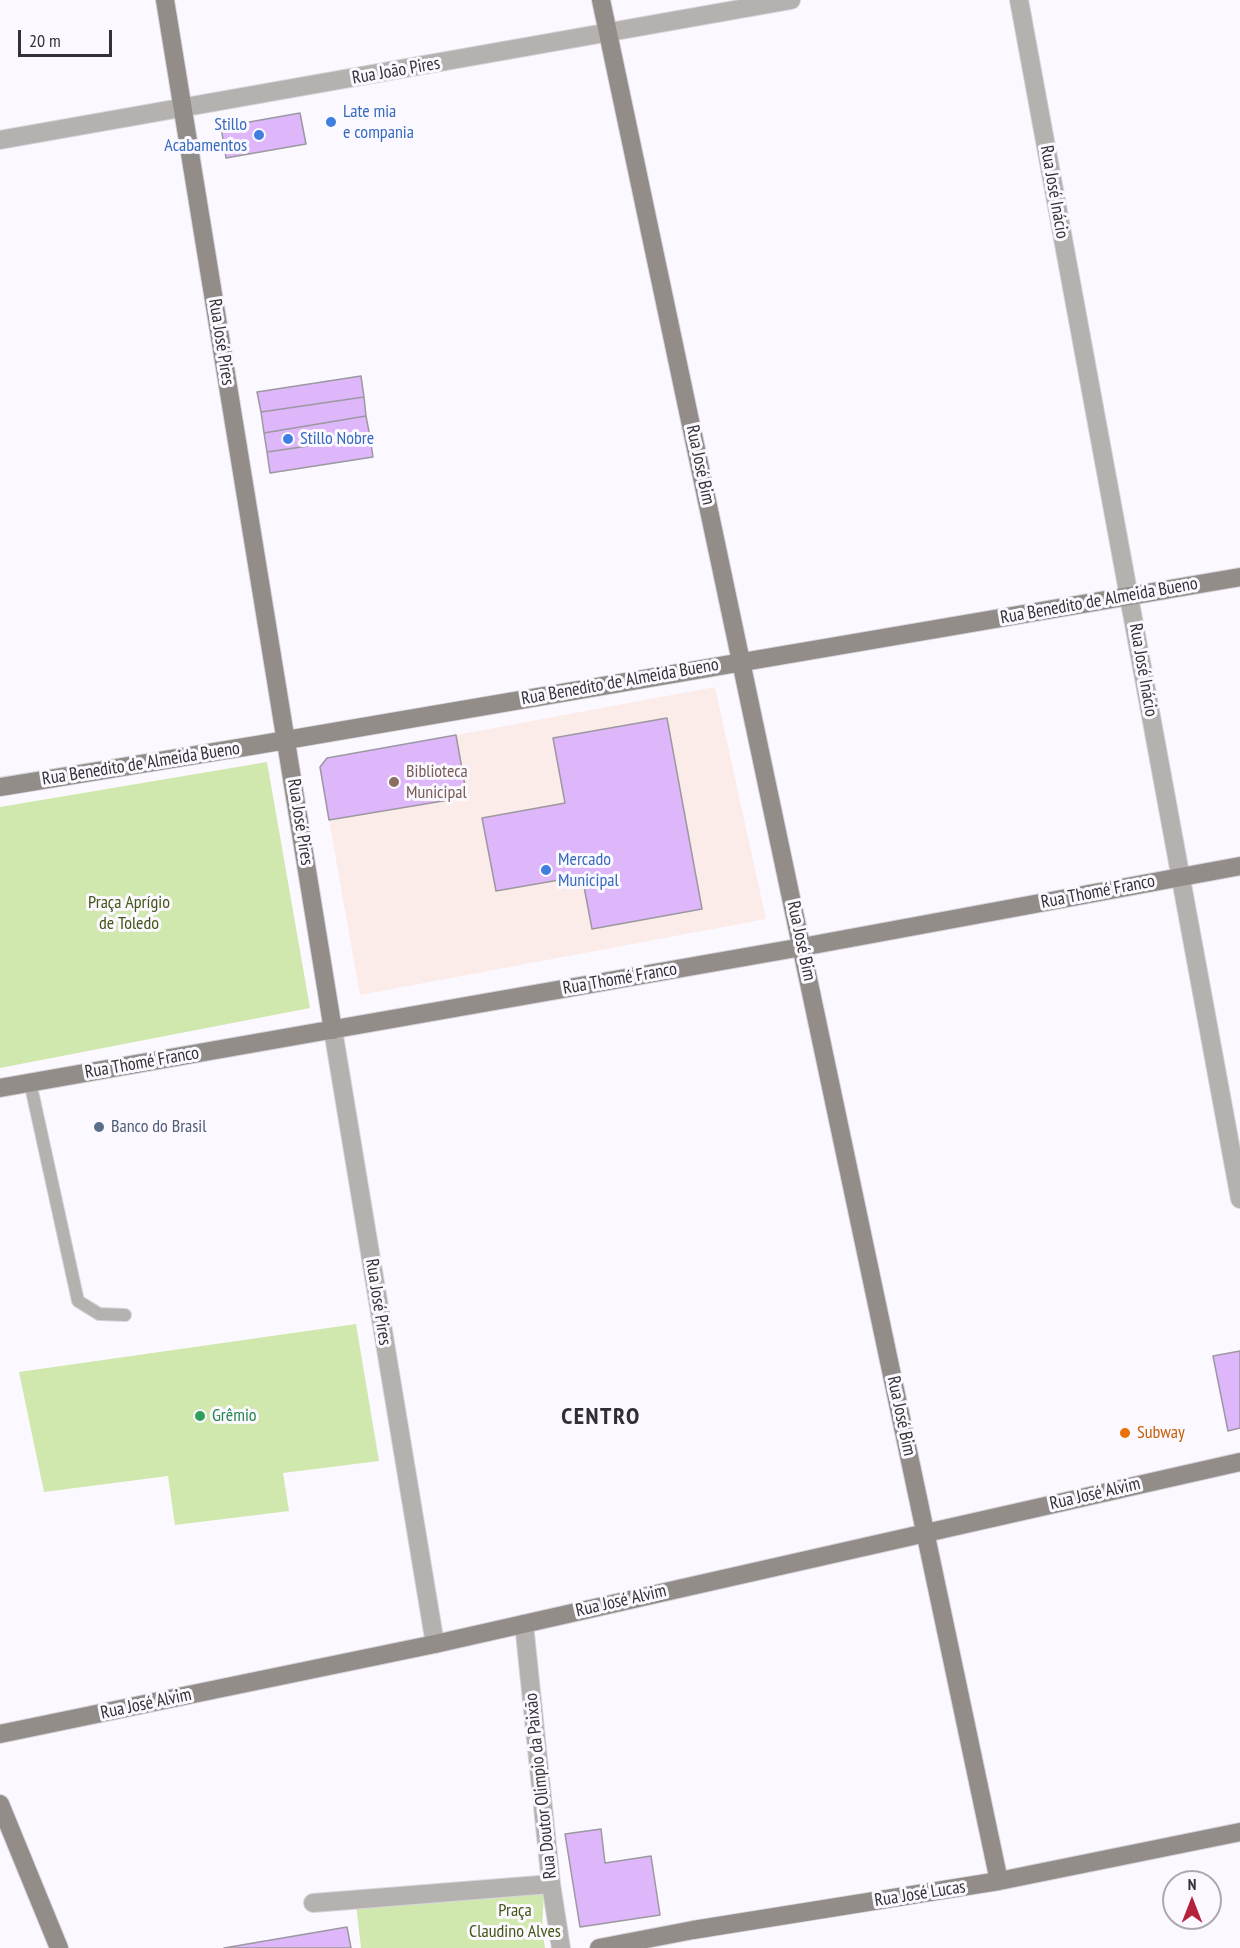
<!DOCTYPE html>
<html>
<head>
<meta charset="utf-8">
<style>
	body { margin:0 }
	#map { position:relative; width:1240px; height:1948px; overflow:hidden; background:#fcf8ff; font-family:"PT Sans Narrow",sans-serif }
	canvas { display:block }
	.north { position:absolute; left:1162px; top:1870px; width:60px; height:60px; box-sizing:border-box; background:#fcf8ff; border:2px solid #aca9ae; border-radius:50%; rotate:0deg; font-size:16px; font-weight:700; line-height:24px; text-align:center; color:#343235 }
	.north::after { content:''; display:block; margin:auto; width:21px; height:27px; background:#b4223c; clip-path:polygon(50% 0,100% 100%,50% 72%,0 100%) }
	.scale { position:absolute; left:18px; top:30px; width:94px; height:27px; box-sizing:border-box; border:3px solid #343235; border-top:0; padding-left:8px; font-size:18px; line-height:21px; white-space:nowrap; color:#343235; -webkit-text-stroke:4px #fcf8ff; paint-order:stroke }
</style>
</head>
<body>
<div id="map">
<canvas width="1240" height="1948"></canvas>
<div class="north">N</div>
<div class="scale">20 m</div>
</div>
<script>
const ctx = document.querySelector('canvas').getContext('2d');
ctx.lineJoin = 'round';
function fill(path, color) { ctx.fillStyle = color; ctx.fill(path, 'evenodd'); }
const poly = rows => new Path2D(rows.map(r => 'M' + r).join(''));
function trace(path, color, width, dash) { ctx.strokeStyle = color; ctx.lineWidth = width; ctx.lineCap = dash ? 'butt' : 'round'; ctx.setLineDash(dash || []); ctx.stroke(path); }
function drawText(font, color, halo, rows, align = 'center') {
  ctx.font = font + ' "PT Sans Narrow",sans-serif'; ctx.lineWidth = 6; ctx.setLineDash([]); ctx.textBaseline = 'middle'; ctx.strokeStyle = halo; ctx.fillStyle = color; for (const [text, x, y, turn = 0] of rows) {
    ctx.save(); ctx.translate(x, y); ctx.rotate((+turn || 0) * Math.PI / 180); ctx.textAlign = isNaN(turn) ? turn : align; if (halo) ctx.strokeText(text, 0, 0); ctx.fillText(text, 0, 0); ctx.restore();
  }
}
fill(poly([
	[715,687,766,919,360,995,329,820,467,797,456,735]
]), '#fcece9');
fill(poly([
	[267,762,310,1008,0,1068,0,807],
	[356,1324,379,1461,283,1473,289,1511,175,1525,168,1476,44,1492,19,1372],
	[544,1893,542,1929,545,1948,361,1948,356,1904]
]), '#d0e8ad');
const building = poly([
	[300,113,306,144,226,158,221,127,300,113],
	[361,376,364,397,261,412,257,392,361,376],
	[364,397,366,416,264,433,261,412,364,397],
	[366,416,370,437,267,452,264,433,366,416],
	[370,437,373,457,270,473,267,452,370,437],
	[667,718,702,909,592,929,582,876,496,891,482,818,565,803,553,738,667,718],
	[456,735,467,797,329,820,320,767,327,758,456,735],
	[1240,1351,1240,1428,1228,1431,1213,1356,1240,1351],
	[601,1829,605,1863,651,1856,660,1915,580,1927,565,1834,601,1829],
	[347,1927,351,1948,224,1948,347,1927]
]);
fill(building, '#deb6fa');
trace(building, '#9c98a0', 1.5);
const lane = poly([
	[30,1082,78,1301,99,1314,125,1315]
]);
const street = poly([
	[1019,0,1240,1199],
	[0,140,791,0],
	[333,1030,435,1644],
	[524,1624,551,1884,561,1948],
	[313,1903,551,1884]
]);
const secondary = poly([
	[165,0,333,1030],
	[601,0,999,1881],
	[0,787,257,745,1240,577],
	[0,1088,802,947,1240,866],
	[0,1734,435,1644,1240,1462],
	[0,1804,59,1948],
	[599,1948,693,1930,999,1881,1240,1832]
]);
trace(lane, '#d8d4db', 14);
trace(street, '#d8d4db', 20);
trace(secondary, '#d8d4db', 20);
trace(lane, '#b4b1ae', 12);
trace(street, '#b4b1ae', 18);
trace(secondary, '#938d8a', 18);
for (const [x, y, r, color] of [
	[331,122,6,"#3f7fe0"],
	[259,135,6,"#3f7fe0"],
	[288,439,6,"#3f7fe0"],
	[394,782,6,"#8d6e63"],
	[546,870,6,"#3f7fe0"],
	[99,1127,6,"#5c6f8a"],
	[200,1416,6,"#2e9e5b"],
	[1125,1433,6,"#e8710a"]
]) { const dot = new Path2D(); dot.arc(x, y, r, 0, 2 * Math.PI); ctx.fillStyle = color; ctx.fill(dot); trace(dot, '#fcf8ff', 2); }
drawText('18px', '#343235', '#fcf8ff', [
	["Rua João Pires",396,71,-10],
	["Rua José Inácio",1054,192,80],
	["Rua José Pires",221,342,81],
	["Rua José Bim",700,465,78],
	["Rua Benedito de Almeida Bueno",1099,601,-10],
	["Rua José Inácio",1143,670,80],
	["Rua Benedito de Almeida Bueno",620,682,-10],
	["Rua Benedito de Almeida Bueno",141,764,-9],
	["Rua José Pires",300,822,81],
	["Rua Thomé Franco",1098,892,-11],
	["Rua José Bim",801,941,78],
	["Rua Thomé Franco",620,979,-10],
	["Rua Thomé Franco",142,1063,-10],
	["Rua José Pires",378,1302,81],
	["Rua José Bim",901,1416,78],
	["Rua José Alvim",1095,1494,-13],
	["Rua José Alvim",621,1601,-13],
	["Rua José Alvim",146,1704,-12],
	["Rua Doutor Olimpio da Paixão",541,1786,-96],
	["Rua José Lucas",920,1894,-9]
]);
drawText('18px', '#366cbe', '#fcf8ff', [
	["Late mia",343,112],
	["e compania",343,133],
	["Stillo",247,125,"right"],
	["Acabamentos",247,146,"right"],
	["Stillo Nobre",300,439],
	["Mercado",558,860],
	["Municipal",558,881]
], 'left');
drawText('18px', '#785e54', '#fcf8ff', [
	["Biblioteca",406,772],
	["Municipal",406,793]
], 'left');
drawText('18px', '#425816', '#fcf8ff', [
	["Praça Aprígio",129,903],
	["de Toledo",129,924],
	["Praça",515,1911],
	["Claudino Alves",515,1932]
]);
drawText('18px', '#4e5e75', '#fcf8ff', [
	["Banco do Brasil",111,1127]
], 'left');
drawText('18px', '#27864d', '#fcf8ff', [
	["Grêmio",212,1416]
], 'left');
drawText('18px', '#c56008', '#fcf8ff', [
	["Subway",1137,1433]
], 'left');
ctx.letterSpacing = '1.5px';
drawText('bold 24px', '#312d33', '#fcf8ff', [
	["CENTRO",601,1417]
]);
ctx.letterSpacing = '0px';
</script>
</body>
</html>
